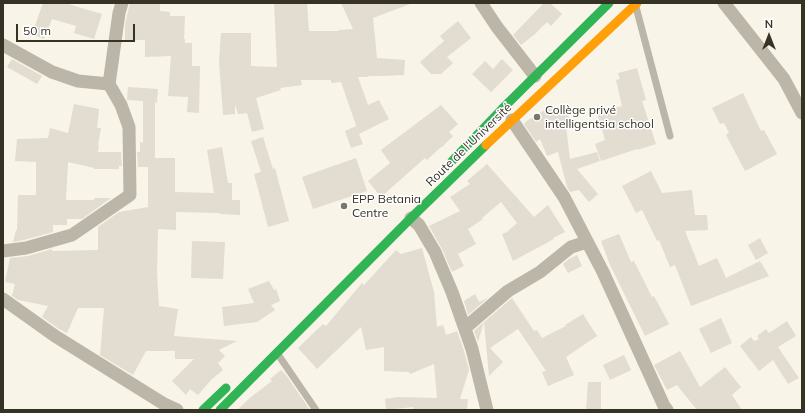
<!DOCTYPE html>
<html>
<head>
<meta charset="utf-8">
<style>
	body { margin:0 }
	#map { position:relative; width:805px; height:413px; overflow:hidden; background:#f8f4e8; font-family:Mulish,sans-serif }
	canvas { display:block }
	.frame { position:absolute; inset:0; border:4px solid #363224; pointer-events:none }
	.north { position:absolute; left:749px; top:16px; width:40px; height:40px; -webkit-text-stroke:3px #fff; paint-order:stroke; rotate:0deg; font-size:11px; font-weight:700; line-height:16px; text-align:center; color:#363224 }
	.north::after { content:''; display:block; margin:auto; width:14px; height:18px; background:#363224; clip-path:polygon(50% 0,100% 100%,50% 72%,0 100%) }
	.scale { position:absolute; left:16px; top:24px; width:119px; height:18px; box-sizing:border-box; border:2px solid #363224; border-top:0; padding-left:5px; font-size:12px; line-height:14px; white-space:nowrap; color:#363224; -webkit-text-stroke:3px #fff; paint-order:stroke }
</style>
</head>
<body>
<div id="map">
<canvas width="805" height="413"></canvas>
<div class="frame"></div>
<div class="north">N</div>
<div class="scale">50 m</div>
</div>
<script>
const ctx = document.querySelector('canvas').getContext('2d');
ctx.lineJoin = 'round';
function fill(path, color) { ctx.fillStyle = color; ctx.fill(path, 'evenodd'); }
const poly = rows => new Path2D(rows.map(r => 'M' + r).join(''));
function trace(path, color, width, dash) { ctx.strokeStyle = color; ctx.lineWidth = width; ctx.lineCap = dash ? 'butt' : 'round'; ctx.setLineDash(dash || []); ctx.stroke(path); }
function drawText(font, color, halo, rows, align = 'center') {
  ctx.font = font + ' Mulish,sans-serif'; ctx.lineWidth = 3; ctx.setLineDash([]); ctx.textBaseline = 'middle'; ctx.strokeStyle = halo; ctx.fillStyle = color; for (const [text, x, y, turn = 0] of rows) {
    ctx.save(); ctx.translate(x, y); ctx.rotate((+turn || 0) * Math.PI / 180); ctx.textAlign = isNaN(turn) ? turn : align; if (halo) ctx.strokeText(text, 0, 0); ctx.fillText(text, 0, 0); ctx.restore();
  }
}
fill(poly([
	[43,3,65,3,102,14,94,39,74,33,76,26,52,19,44,39,32,34],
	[130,3,160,3,160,11,170,12,170,16,185,16,184,39,185,39,185,43,192,43,192,66,200,66,199,113,187,112,188,97,168,96,171,56,145,57,145,40,125,40,125,25],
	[274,3,307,3,309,31,339,31,339,30,353,29,341,3,410,3,410,4,373,18,377,58,405,60,404,75,383,76,368,76,369,77,358,77,368,105,379,100,389,119,359,134,363,144,351,148,345,131,356,126,358,131,341,82,331,83,331,80,301,80,302,85,280,88,281,90,256,98,264,129,252,132,247,113,238,114,235,104,235,114,223,115,219,62,221,33,251,33,251,66,277,67],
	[544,3,550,3,562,14,551,26,547,22,535,34,521,45,513,35],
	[458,21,471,38,447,57,453,63,441,74,431,74,420,62,444,41,440,36],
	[12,59,42,76,37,84,7,67],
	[502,59,513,70,491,92,472,74,485,61,493,69],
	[637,68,646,100,642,101,656,144,637,150,637,149,601,161,595,144,605,140,597,113,622,106,616,80,620,79,618,73],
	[128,87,158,89,157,103,155,102,155,158,175,158,175,192,214,193,207,150,222,147,228,183,232,183,232,200,240,200,240,215,220,214,220,213,176,212,176,230,158,229,157,272,159,306,178,309,174,336,237,341,219,350,225,356,218,363,223,370,211,380,198,395,190,389,186,395,172,381,194,359,175,359,175,351,146,351,133,375,100,355,104,308,78,308,67,333,59,329,42,317,48,306,18,300,12,296,15,284,5,282,10,258,28,256,52,249,52,251,98,250,98,227,119,212,148,207,148,167,138,167,137,152,140,152,140,142,143,143,143,101,127,100],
	[743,93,761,131,764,130,777,154,745,171,726,135,729,133,724,123,720,124,712,108],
	[74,104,99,109,97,128,101,128,98,145,99,145,98,152,121,152,122,166,119,166,119,169,94,169,94,168,68,162,66,200,94,200,94,198,111,198,82,219,67,219,67,225,53,225,53,232,24,240,13,242,16,230,17,230,18,195,36,195,36,162,15,161,17,139,48,138,50,128,68,133],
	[563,104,572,124,566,126,570,159,597,152,600,161,577,169,598,194,589,202,579,190,570,192,567,187,558,152,547,156,540,139,536,142,524,124,528,120,550,107,554,112],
	[441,105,458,124,449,132,453,136,442,147,441,147,427,160,425,158,381,197,368,181,390,163,381,150],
	[263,137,273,169,275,168,289,221,268,227,254,174,261,172,251,141],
	[356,158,367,191,313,209,302,177],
	[487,164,534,217,548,205,565,232,553,238,554,239,513,261,502,234,507,232,517,223,501,202,482,218,483,219,468,229,476,244,458,254,464,266,452,272,442,249,429,226,460,211,450,197,470,184,467,181],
	[651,171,662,193,692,190,695,215,707,215,708,230,685,231,699,266,717,258,726,278,760,261,769,276,691,306,675,265,670,267,659,240,657,241,642,210,636,213,622,186],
	[619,234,631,262,634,261,652,297,654,296,669,324,645,336,610,265,601,241],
	[760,238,768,253,756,260,748,245],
	[192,241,225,242,223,279,191,278],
	[422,248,434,292,437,327,443,325,446,335,457,331,464,351,469,370,460,399,468,399,467,410,413,410,413,407,386,410,385,399,398,397,437,398,434,364,410,374,409,372,384,371,384,347,366,350,361,327,317,369,298,348,323,324,326,326,362,283,364,285,396,250,401,254],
	[577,255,582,266,568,273,563,264,569,259],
	[269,281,274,290,276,289,280,301,271,305,275,310,257,322,224,326,222,307,254,303,248,289],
	[475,294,479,302,488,298,468,315,464,301],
	[512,298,534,331,537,330,542,338,566,326,565,325,583,314,597,336,566,357,574,375,548,386,542,372,546,371,518,329,490,348,503,362,489,376,484,322],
	[721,318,732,343,711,353,699,329],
	[787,321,796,336,778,347,799,378,788,384,773,360,759,371,740,346,751,337,754,341,759,339,757,336,766,329,769,333],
	[484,322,478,342,474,331],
	[680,351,700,387,725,367,741,387,732,395,742,410,697,410,677,385,667,390,654,365],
	[624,355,631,370,610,380,603,365],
	[281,370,286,375,310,410,237,410,251,397,272,381,270,379],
	[588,382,601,382,601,410,586,410]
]), '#e2dcd1');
trace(poly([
	[636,7,670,136],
	[277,353,316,410]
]), '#bbb6a8', 7);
trace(poly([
	[481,3,497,27,535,76],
	[724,3,784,79,802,113],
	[3,45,52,72,78,81,109,84,119,13,122,3],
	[512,120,564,197,603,272,664,406,667,410],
	[411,218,419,225,435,252,452,292,472,349,487,410],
	[3,251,26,248,72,235,130,195,129,127,121,105,109,84],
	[3,299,55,336,164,404,177,410],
	[465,328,508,291,540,272,571,247,587,242]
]), '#bbb6a8', 13);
trace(poly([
	[452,161,502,109,609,3],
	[203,410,226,388],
	[220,410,411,218,486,145]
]), '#30b455', 9);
trace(poly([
	[486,145,637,3]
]), '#ff9f0a', 9);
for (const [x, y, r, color] of [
	[537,117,4,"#7a7669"],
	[344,206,4,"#7a7669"]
]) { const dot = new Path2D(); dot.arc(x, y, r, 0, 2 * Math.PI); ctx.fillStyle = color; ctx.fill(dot); trace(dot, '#fff', 1.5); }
drawText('12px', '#363224', '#fff', [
	["Collège privé",545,110],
	["intelligentsia school",545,124],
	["EPP Betania",352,199],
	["Centre",352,213]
], 'left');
drawText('12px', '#363224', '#fff', [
	["Route de l'Université",469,145,-44]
]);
</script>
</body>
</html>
